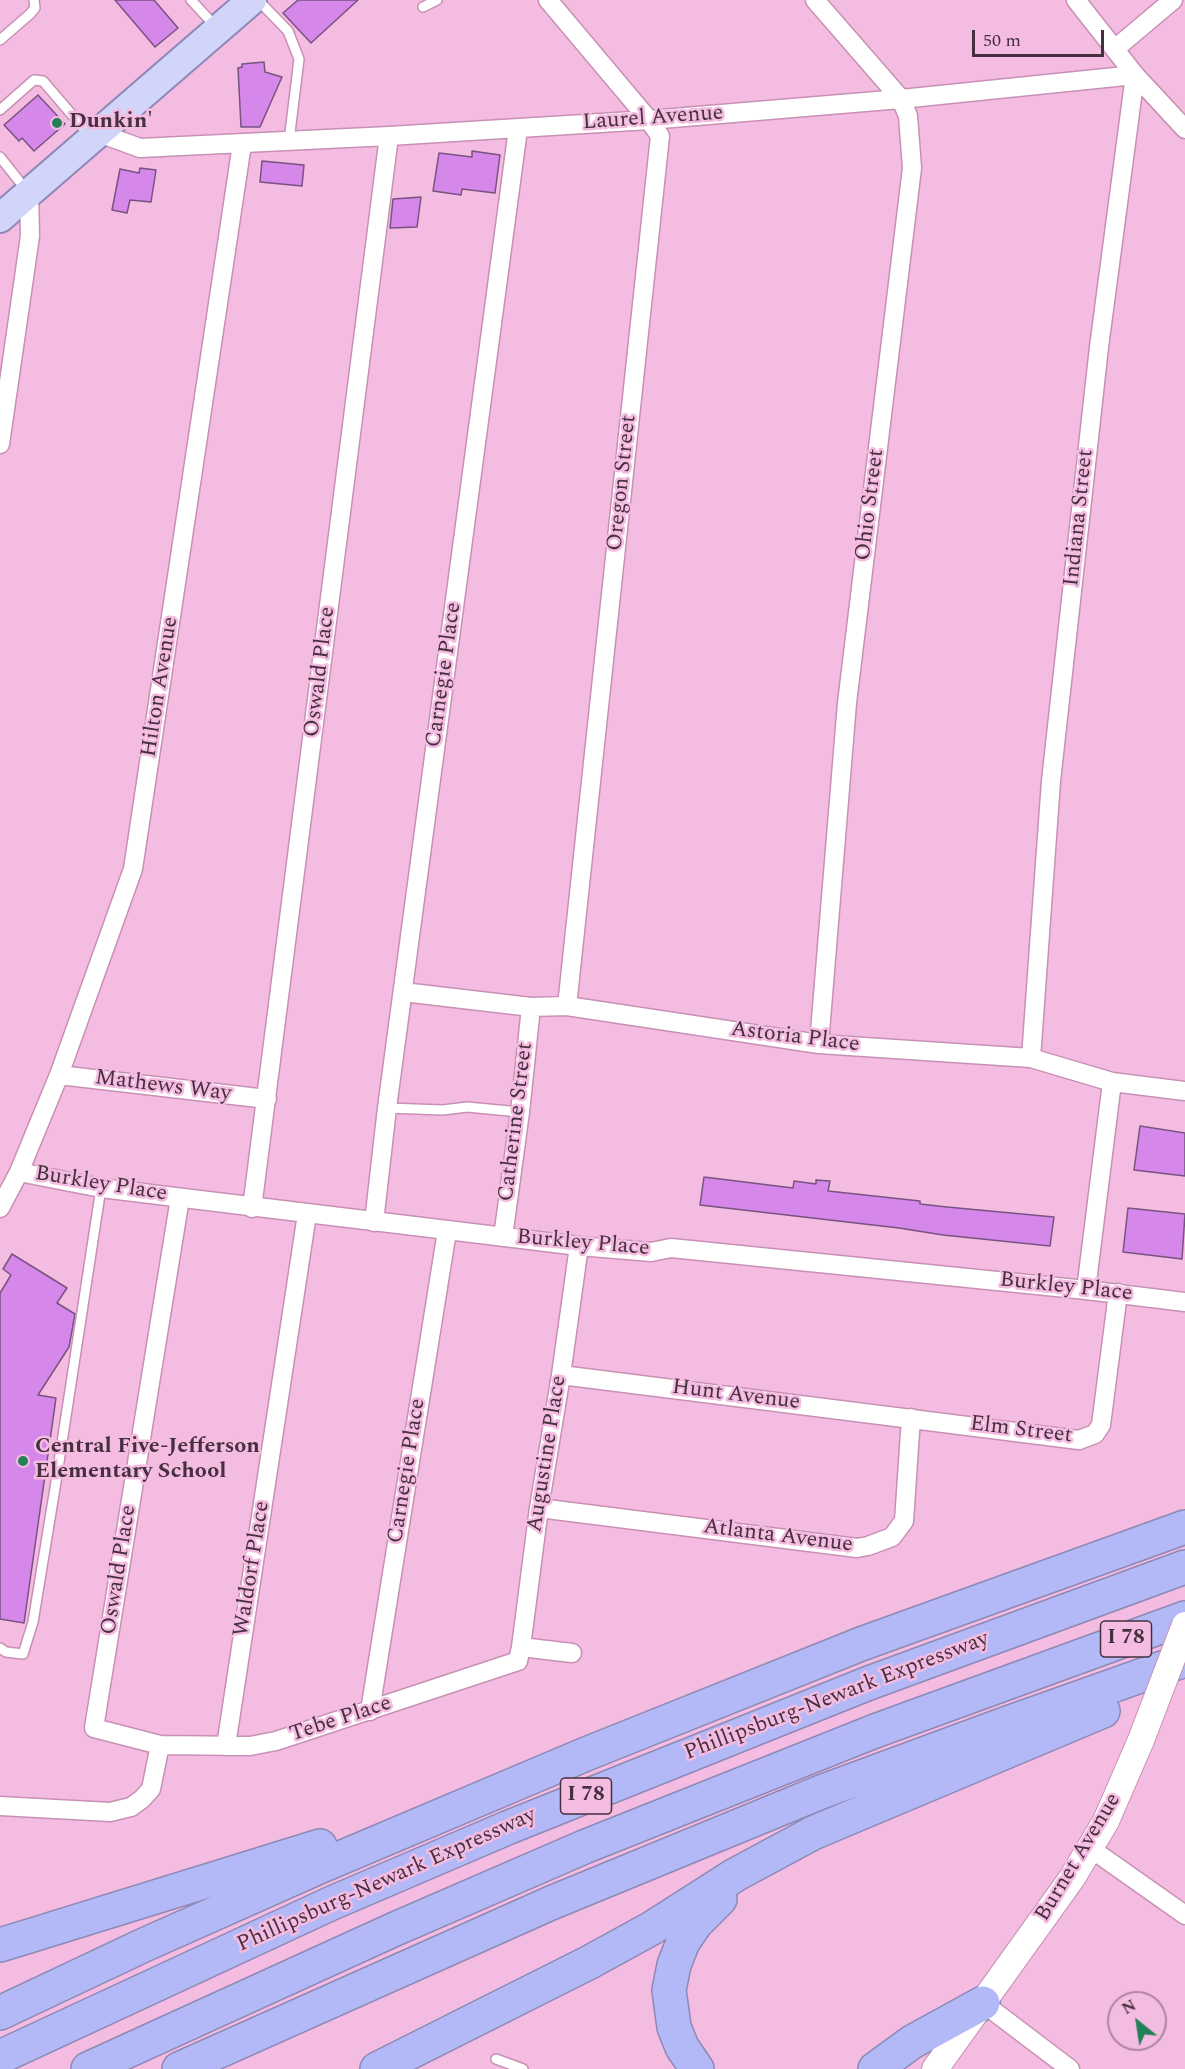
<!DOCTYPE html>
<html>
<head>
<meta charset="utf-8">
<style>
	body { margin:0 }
	#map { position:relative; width:1185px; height:2069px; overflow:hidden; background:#f5bce1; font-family:Spectral,serif }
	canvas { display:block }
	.north { position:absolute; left:1107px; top:1991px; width:60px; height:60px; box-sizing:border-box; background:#f5bce1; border:2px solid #af84a0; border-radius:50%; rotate:330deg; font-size:16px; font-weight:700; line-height:24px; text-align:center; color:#462f3e }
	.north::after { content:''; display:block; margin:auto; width:21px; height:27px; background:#248157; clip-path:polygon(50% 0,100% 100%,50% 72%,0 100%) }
	.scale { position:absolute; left:972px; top:30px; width:132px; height:27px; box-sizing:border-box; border:3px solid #462f3e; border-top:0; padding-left:8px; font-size:18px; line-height:21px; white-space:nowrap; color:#462f3e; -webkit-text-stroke:4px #f5bce1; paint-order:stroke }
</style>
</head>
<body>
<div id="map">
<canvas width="1185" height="2069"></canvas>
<div class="north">N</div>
<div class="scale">50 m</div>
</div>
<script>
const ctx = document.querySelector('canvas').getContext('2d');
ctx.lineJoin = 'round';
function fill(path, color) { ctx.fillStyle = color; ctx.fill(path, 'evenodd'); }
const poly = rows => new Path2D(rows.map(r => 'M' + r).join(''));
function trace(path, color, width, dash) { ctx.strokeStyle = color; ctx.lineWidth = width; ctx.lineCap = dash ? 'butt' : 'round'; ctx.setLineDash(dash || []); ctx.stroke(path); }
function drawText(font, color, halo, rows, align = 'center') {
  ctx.font = font + ' Spectral,serif'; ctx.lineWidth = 5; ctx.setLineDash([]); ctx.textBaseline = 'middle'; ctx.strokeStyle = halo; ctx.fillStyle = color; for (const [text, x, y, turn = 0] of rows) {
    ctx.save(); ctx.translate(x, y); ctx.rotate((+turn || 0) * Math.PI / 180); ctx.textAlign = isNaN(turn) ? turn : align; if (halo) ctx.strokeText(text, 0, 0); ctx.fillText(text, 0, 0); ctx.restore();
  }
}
const building = poly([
	[115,0,154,0,178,28,155,47,115,0],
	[298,0,358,0,311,43,283,13,298,0],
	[264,62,265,72,282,77,260,127,241,127,238,68,242,67,242,64,264,62],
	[38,95,65,124,34,151,22,138,19,141,4,125,38,95],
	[472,151,500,155,495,193,462,189,461,195,433,191,439,153,472,157,472,151],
	[262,161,304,165,302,186,260,182,262,161],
	[140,168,156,170,151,202,130,200,127,213,112,210,120,169,139,173,140,168],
	[421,197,417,227,390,228,393,199,421,197],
	[1140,1126,1185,1133,1185,1176,1134,1170,1140,1126],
	[704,1177,793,1188,794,1181,816,1184,816,1180,830,1181,828,1191,920,1201,920,1204,947,1207,1054,1217,1050,1246,943,1235,899,1228,700,1205,704,1177],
	[1128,1208,1185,1214,1182,1259,1123,1252,1128,1208],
	[12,1254,67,1288,57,1303,75,1314,69,1347,38,1395,56,1398,24,1623,0,1619,0,1293,11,1275,3,1269,12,1254]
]);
fill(building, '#d687ea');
trace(building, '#775380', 1.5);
const lane = poly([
	[191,0,217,28],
	[258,0,288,31,299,59,289,141],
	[423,7,437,0],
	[0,40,30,14,35,8,34,0],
	[0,110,34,80,43,81,91,137],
	[0,157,27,191],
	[387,1108,443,1110,467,1107,520,1112],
	[0,1648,6,1652,23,1654,33,1622,55,1488,101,1188],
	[496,2059,523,2069]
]);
const street = poly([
	[548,0,649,120,660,136,567,1006],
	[815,0,901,99,908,116,912,168,847,703,819,1044],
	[1076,0,1135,75,1185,129],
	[1116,48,1173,0],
	[99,133,140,148,389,136,649,120,901,99,1135,75],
	[0,444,30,236,29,193],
	[403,992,531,1007,567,1006,819,1044,1031,1058,1112,1082,1185,1091],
	[1031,1058,1051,781,1099,347,1135,75],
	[59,1075,267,1099],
	[19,1172,101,1188,579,1246,651,1252,671,1248,1086,1290,1185,1302],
	[180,1198,94,1728,160,1745,250,1746,276,1741,518,1661,521,1647,539,1508,561,1375,579,1246],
	[0,1208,19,1172,59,1075,133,869,242,144],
	[252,1208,389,136],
	[374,1222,387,1108,518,129],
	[503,1237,520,1112,531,1007],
	[1086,1290,1112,1082],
	[561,1375,1079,1440,1095,1434,1101,1425,1118,1293],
	[539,1508,857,1548,868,1546,892,1537,904,1521,911,1418],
	[521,1647,572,1653],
	[370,1711,447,1231],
	[226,1746,307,1214],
	[0,1806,110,1812,131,1807,142,1799,151,1789,160,1745],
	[1090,1848,1185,1915],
	[983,2003,1070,2069]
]);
const secondary = poly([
	[935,2069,1072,1878,1106,1821,1141,1740]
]);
const primary = poly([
	[0,218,252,0]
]);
const highway = poly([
	[0,1945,320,1846],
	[0,2013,144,1945,319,1867,586,1754,861,1644,1185,1527],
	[0,2057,332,1903,507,1828,869,1683,1185,1567],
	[88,2069,395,1929,584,1847,875,1731,1185,1618],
	[179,2069,551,1903,821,1792,1005,1724,1185,1660],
	[377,2069,590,1962,652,1928,735,1875,813,1833,1103,1711],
	[697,2069,682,2047,674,2027,669,1990,674,1965,683,1942,696,1923,720,1899],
	[875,2069,912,2042,983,2003]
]);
trace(lane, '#c790b4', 12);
trace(street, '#c790b4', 21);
trace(secondary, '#c790b4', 28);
trace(primary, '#8d89b6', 32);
trace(highway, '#8d89b6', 36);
trace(lane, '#fff', 9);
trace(street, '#fff', 18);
trace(secondary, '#fff', 26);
trace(primary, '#d1d5fa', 28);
trace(highway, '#b3b9f7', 33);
const secondaryBridge = poly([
	[1141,1740,1185,1625]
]);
trace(secondaryBridge, '#c790b4', 28, []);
trace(secondaryBridge, '#fff', 26);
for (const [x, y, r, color] of [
	[57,123,6,"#248157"],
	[23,1461,6,"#248157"]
]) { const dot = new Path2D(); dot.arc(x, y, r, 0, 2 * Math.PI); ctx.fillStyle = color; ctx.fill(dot); trace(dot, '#f5bce1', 2); }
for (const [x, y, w] of [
	[1126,1639,51],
	[586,1796,51]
]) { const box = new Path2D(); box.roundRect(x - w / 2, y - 18, w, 36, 4.5); ctx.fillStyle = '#f5bce1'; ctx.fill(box); trace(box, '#462f3e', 1.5); }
drawText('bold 21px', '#462f3e', null, [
	["I 78",1126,1639],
	["I 78",586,1796]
]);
drawText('22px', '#462f3e', '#f5bce1', [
	["Laurel Avenue",653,119,-4],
	["Oregon Street",623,483,-84],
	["Ohio Street",871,505,-83],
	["Indiana Street",1080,518,-84],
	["Oswald Place",321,672,-83],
	["Carnegie Place",445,675,-82],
	["Hilton Avenue",161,687,-81],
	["Astoria Place",795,1038,7],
	["Mathews Way",163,1087,7],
	["Catherine Street",517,1122,-83],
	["Burkley Place",101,1185,9],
	["Burkley Place",583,1244,5],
	["Burkley Place",1066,1288,6],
	["Hunt Avenue",736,1396,7],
	["Elm Street",1021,1431,7],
	["Augustine Place",548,1454,-81],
	["Carnegie Place",408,1471,-81],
	["Atlanta Avenue",778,1537,7],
	["Waldorf Place",253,1569,-81],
	["Oswald Place",120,1570,-81],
	["Phillipsburg-Newark Expressway",837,1697,-21],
	["Tebe Place",341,1720,-18],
	["Burnet Avenue",1079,1858,-59],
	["Phillipsburg-Newark Expressway",387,1881,-24]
]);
drawText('bold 22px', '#462f3e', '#f5bce1', [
	["Dunkin'",69,123],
	["Central Five-Jefferson",35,1448],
	["Elementary School",35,1473]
], 'left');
</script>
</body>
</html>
